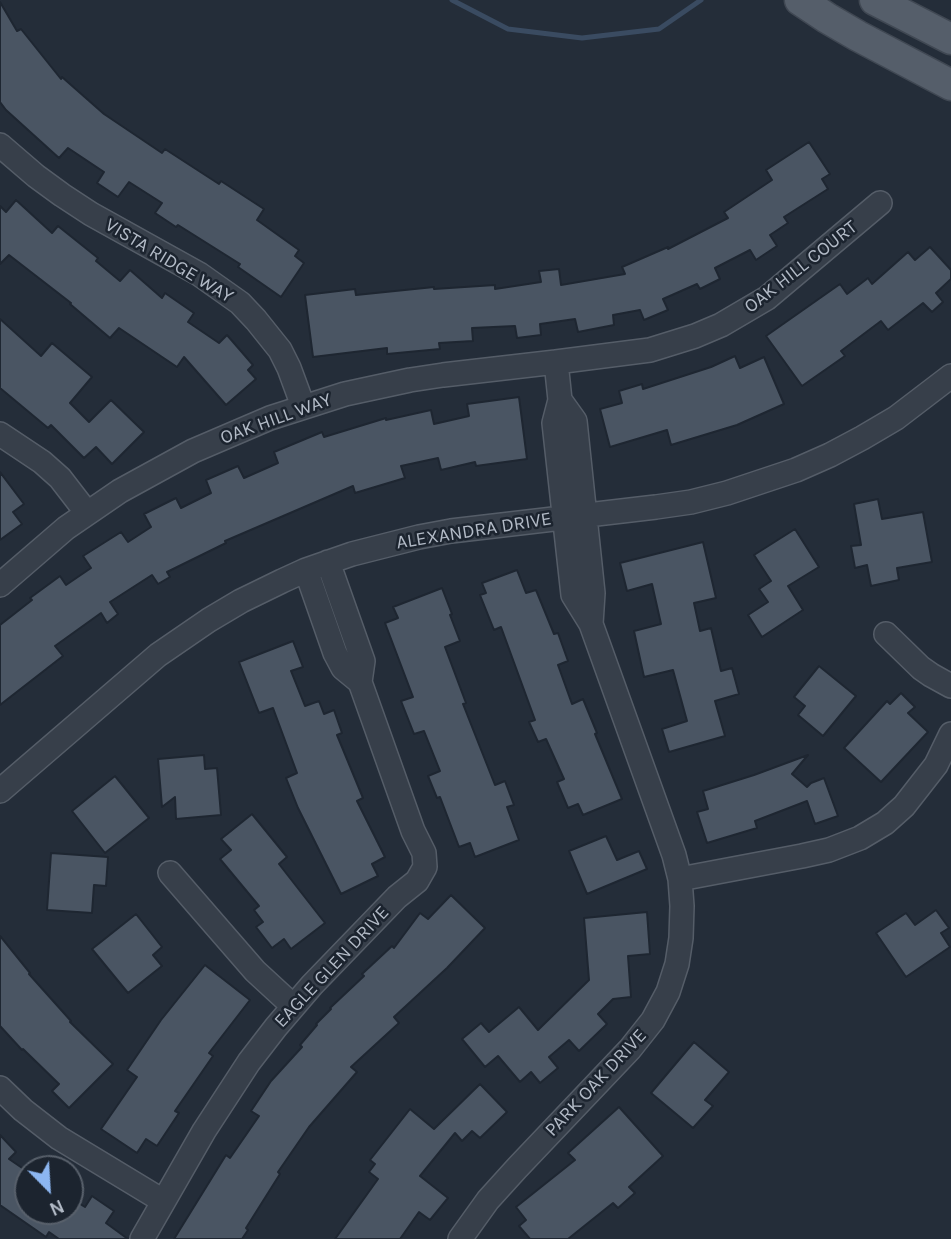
<!DOCTYPE html>
<html>
<head>
<meta charset="utf-8">
<style>
	body { margin:0 }
	#map { position:relative; width:951px; height:1239px; overflow:hidden; background:#242d39; font-family:Karla,sans-serif }
	canvas { display:block }
	.north { position:absolute; left:14px; top:1155px; width:70px; height:70px; box-sizing:border-box; background:#1c242f; border:2px solid #58606b; border-radius:50%; rotate:156deg; font-size:19px; font-weight:700; line-height:28px; text-align:center; color:#b2bac6 }
	.north::after { content:''; display:block; margin:auto; width:24px; height:32px; background:#8cb6f1; clip-path:polygon(50% 0,100% 100%,50% 72%,0 100%) }
</style>
</head>
<body>
<div id="map">
<canvas width="951" height="1239"></canvas>
<div class="north">N</div>
</div>
<script>
const ctx = document.querySelector('canvas').getContext('2d');
ctx.lineJoin = 'round';
const poly = rows => new Path2D(rows.map(r => 'M' + r).join(''));
function trace(path, color, width, dash) { ctx.strokeStyle = color; ctx.lineWidth = width; ctx.lineCap = dash ? 'butt' : 'round'; ctx.setLineDash(dash || []); ctx.stroke(path); }
function fill(path, color) { ctx.fillStyle = color; ctx.fill(path, 'evenodd'); }
function drawText(font, color, halo, rows, align = 'center') {
  ctx.font = font + ' Karla,sans-serif'; ctx.lineWidth = 5; ctx.setLineDash([]); ctx.textBaseline = 'middle'; ctx.strokeStyle = halo; ctx.fillStyle = color; for (const [text, x, y, turn = 0] of rows) {
    ctx.save(); ctx.translate(x, y); ctx.rotate((+turn || 0) * Math.PI / 180); ctx.textAlign = isNaN(turn) ? turn : align; if (halo) ctx.strokeText(text, 0, 0); ctx.fillText(text, 0, 0); ctx.restore();
  }
}
trace(poly([
	[452,0,508,29,582,38,659,29,701,0]
]), '#3a4b61', 5);
const building = poly([
	[0,2,17,31,21,29,61,79,62,77,104,114,162,153,165,149,219,184,221,181,264,209,257,220,299,250,295,256,304,263,281,297,238,267,240,264,178,225,176,227,155,213,162,203,129,182,118,197,97,183,104,172,68,148,59,158,6,110,0,102,0,2],
	[809,142,830,174,822,179,828,189,784,217,788,223,770,235,777,246,756,260,750,250,715,268,720,279,700,289,697,284,663,299,668,310,644,320,640,310,613,315,614,325,578,332,575,319,540,324,541,335,517,338,515,326,472,328,473,341,439,343,440,349,387,354,387,348,313,357,305,295,355,289,356,295,434,287,434,289,495,285,495,289,541,282,539,271,559,269,561,285,625,274,622,267,668,247,668,249,728,218,724,212,772,180,766,170,809,142],
	[16,200,52,233,58,226,98,258,96,261,120,281,130,270,162,298,165,293,194,313,188,322,219,343,227,335,253,365,248,370,256,379,226,405,184,357,177,367,119,328,110,338,70,304,71,303,9,255,0,264,0,206,6,212,16,200],
	[930,247,951,270,951,279,936,293,943,302,932,312,923,303,888,330,881,321,841,351,845,356,802,386,766,336,840,284,847,294,868,278,872,284,908,252,915,260,930,247],
	[0,319,41,356,52,343,92,377,70,403,89,422,111,400,144,432,112,464,96,447,84,458,51,425,48,428,0,388,0,319],
	[735,356,740,368,764,357,784,404,737,425,671,445,667,430,610,447,600,409,622,403,619,391,642,384,643,389,711,367,735,356],
	[519,397,527,459,476,466,475,462,441,470,438,458,401,466,405,478,355,493,353,486,225,541,226,543,167,572,170,577,158,584,152,575,110,602,118,614,107,623,101,613,55,646,63,656,0,705,0,625,32,600,30,598,60,576,66,585,91,568,83,556,121,532,128,542,151,527,144,514,176,498,181,508,211,493,206,480,238,466,244,478,278,463,274,452,322,432,324,437,386,418,386,420,431,410,434,424,469,416,467,404,519,397],
	[0,472,24,504,13,512,22,524,0,540,0,472],
	[878,499,882,519,923,512,932,562,897,568,899,580,871,586,867,565,855,568,851,546,861,545,854,504,878,499],
	[795,529,819,567,788,586,803,610,762,637,748,615,768,602,759,589,771,581,754,555,795,529],
	[703,542,716,598,694,603,700,631,711,628,721,671,732,668,739,694,715,701,725,736,669,752,662,729,687,721,673,670,644,677,634,631,661,624,652,584,627,591,620,563,703,542],
	[517,570,526,593,536,590,554,634,558,633,568,661,558,665,572,704,583,699,597,733,595,734,622,799,583,815,578,804,568,808,557,782,564,779,546,739,538,742,529,722,535,720,501,627,494,630,480,595,486,593,482,583,517,570],
	[442,588,452,614,450,615,460,641,445,647,466,703,463,704,495,785,505,781,514,805,507,807,519,840,475,857,470,843,459,847,440,797,437,798,428,776,440,771,424,731,414,734,401,701,413,697,385,623,398,618,393,607,442,588],
	[293,641,303,667,291,671,305,706,319,701,324,714,334,710,342,733,337,735,363,798,357,801,385,857,372,864,378,876,341,894,298,808,286,778,297,773,273,708,259,713,239,662,293,641],
	[819,666,856,696,823,736,798,715,805,706,794,697,819,666],
	[901,693,915,707,908,713,928,732,881,782,844,748,887,701,890,704,901,693],
	[204,755,205,769,217,768,221,815,176,819,175,797,162,807,158,759,204,755],
	[808,755,792,774,807,787,811,783,824,778,838,816,815,824,807,801,755,821,757,828,707,843,697,812,708,809,703,791,754,775,808,755],
	[115,776,149,818,105,853,72,811,115,776],
	[252,814,287,857,279,864,325,923,291,949,284,939,272,948,256,927,263,922,254,910,259,906,220,859,231,850,221,839,252,814],
	[606,836,617,860,639,851,647,869,587,894,569,851,606,836],
	[51,853,108,857,106,886,94,885,92,913,47,910,51,853],
	[451,895,485,928,447,968,394,1017,399,1023,351,1067,357,1072,309,1127,278,1172,280,1174,246,1228,248,1230,242,1239,174,1239,226,1155,230,1158,259,1116,251,1111,271,1081,302,1047,300,1045,317,1025,316,1024,331,1009,330,1008,364,976,362,974,392,946,394,948,420,913,428,919,451,895],
	[936,910,949,928,941,933,950,947,906,977,876,933,906,913,915,925,936,910],
	[647,912,650,954,628,956,631,997,613,999,598,1014,607,1024,579,1051,569,1040,549,1057,558,1068,540,1083,531,1072,520,1082,498,1056,485,1067,462,1039,481,1023,489,1032,519,1007,538,1030,589,980,584,918,647,912],
	[136,914,162,947,153,955,162,966,128,993,92,949,136,914],
	[0,936,30,973,29,974,71,1021,70,1022,113,1064,69,1108,52,1091,59,1084,23,1049,22,1050,0,1026,0,936],
	[205,965,250,1000,209,1053,213,1056,175,1111,179,1113,157,1146,146,1139,137,1153,101,1129,137,1077,127,1070,161,1020,205,965],
	[694,1042,729,1072,705,1100,713,1106,693,1128,651,1093,694,1042],
	[480,1084,507,1112,480,1138,472,1131,462,1141,455,1133,420,1176,448,1198,430,1220,419,1212,400,1239,335,1239,378,1179,369,1172,375,1164,370,1160,410,1109,434,1129,480,1084],
	[619,1107,663,1156,629,1187,635,1193,618,1208,613,1203,568,1239,530,1239,519,1226,526,1220,516,1207,575,1160,568,1153,619,1107],
	[0,1135,16,1152,9,1159,28,1172,28,1211,70,1211,75,1201,85,1207,92,1196,114,1211,106,1223,128,1239,59,1239,49,1232,46,1237,0,1205,0,1135]
]);
fill(building, '#4a5563');
trace(building, '#1e2631', 2);
const minor = poly([
	[0,145,36,176,62,195,91,214,199,274,240,303,256,320,280,350,289,368,303,406],
	[556,362,650,350,695,336,721,325,767,298,880,203],
	[560,400,575,421,593,593,591,624],
	[0,434,42,462,60,478,87,513],
	[328,562,363,661,360,682],
	[0,585,66,528,120,491,193,451,270,418,345,394,410,380,443,375,556,362,560,400,554,423,573,595,591,624,674,855,680,879,682,906,681,938,677,964,668,992,653,1020,630,1049,517,1168,488,1200,460,1239],
	[886,634,921,668,931,675,951,686],
	[0,791,158,655,209,620,241,601,282,581,306,570,352,554,419,537,451,531,656,507,691,502,727,493,796,470,830,455,862,438,896,418,951,376],
	[170,873,255,971,293,1006],
	[680,879,802,856,829,850,860,838,885,823,904,806,936,765,951,734],
	[0,1088,23,1110,59,1138,163,1201],
	[142,1239,204,1131,249,1062,276,1027,312,985,397,897,417,881,425,867,424,853,413,831,360,682,343,668,335,653,306,570]
]);
const major = poly([
	[800,0,827,18,858,36,951,85],
	[875,0,951,39]
]);
trace(minor, '#555d68', 26);
trace(major, '#404853', 33);
trace(minor, '#373f4a', 23);
trace(major, '#555e6a', 30);
drawText('19px', '#b2bac6', '#1c242f', [
	["VISTA RIDGE WAY",169,261,31],
	["OAK HILL COURT",801,267,-38],
	["OAK HILL WAY",276,419,-20],
	["ALEXANDRA DRIVE",474,531,-9],
	["EAGLE GLEN DRIVE",332,967,-47],
	["PARK OAK DRIVE",596,1083,-47]
]);
</script>
</body>
</html>
